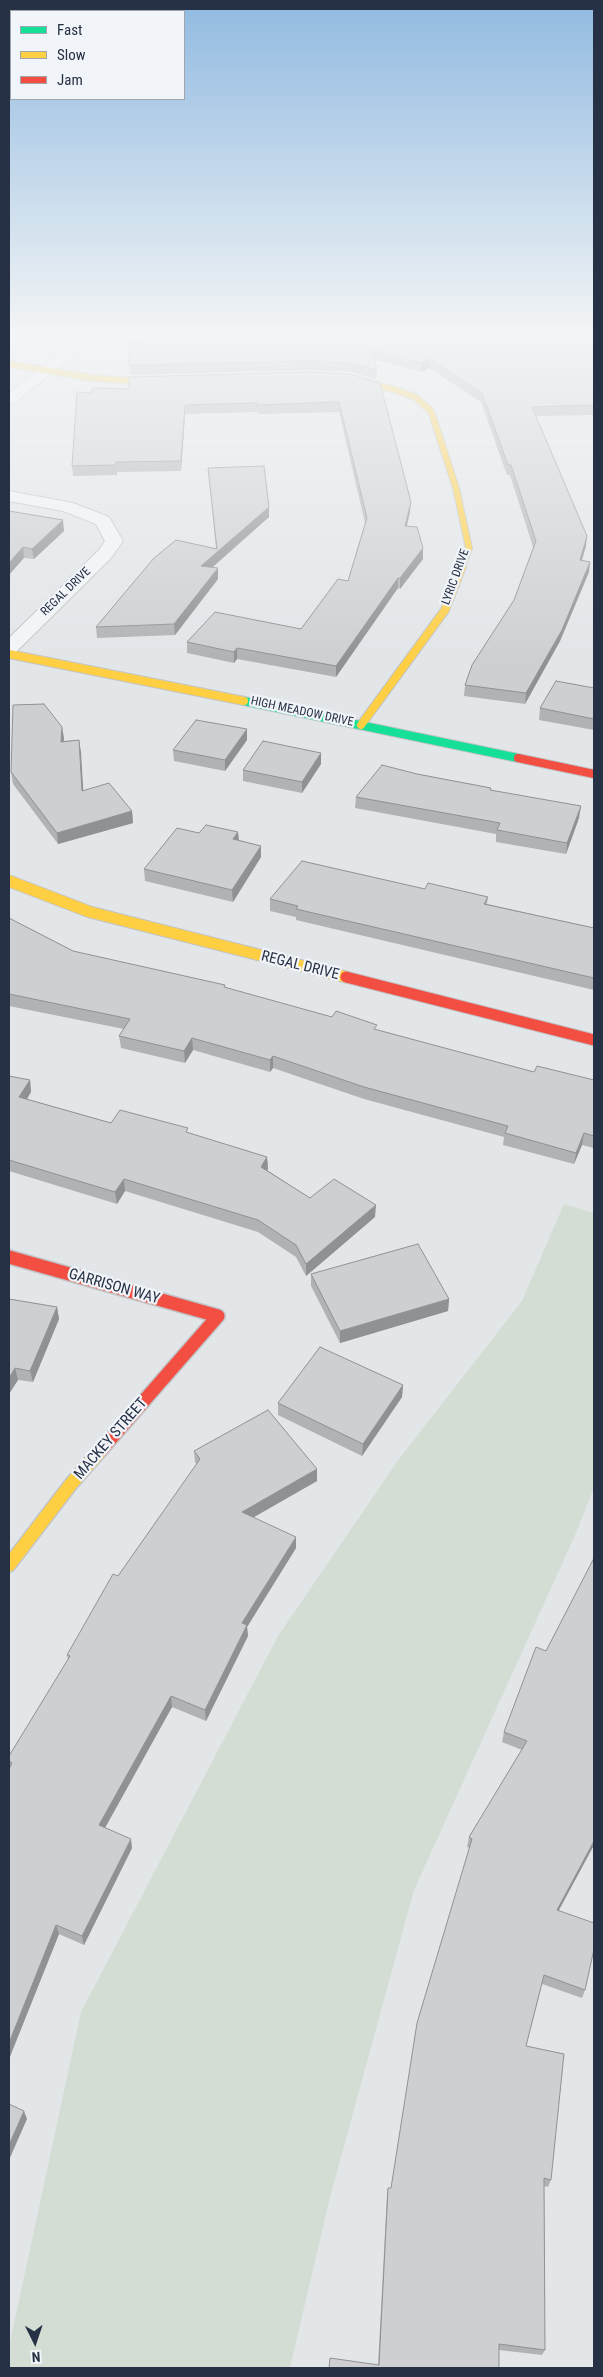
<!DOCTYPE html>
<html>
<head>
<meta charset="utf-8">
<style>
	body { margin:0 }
	#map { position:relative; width:603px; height:2377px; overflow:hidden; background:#e3e6e9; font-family:"Roboto Condensed",sans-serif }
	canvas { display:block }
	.frame { position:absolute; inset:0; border:10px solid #273145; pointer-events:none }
	.legend { position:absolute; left:10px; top:10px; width:175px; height:90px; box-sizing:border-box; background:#f1f4f8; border:1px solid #a0a6b0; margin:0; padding:6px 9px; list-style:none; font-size:15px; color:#273145 }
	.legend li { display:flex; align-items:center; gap:10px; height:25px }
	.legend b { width:25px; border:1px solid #a0a6b0 }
	.north { position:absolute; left:10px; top:2317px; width:50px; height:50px; -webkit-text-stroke:4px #f1f4f8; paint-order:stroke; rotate:176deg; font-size:14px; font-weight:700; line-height:20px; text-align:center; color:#273145 }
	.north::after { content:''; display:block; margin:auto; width:18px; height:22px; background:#273145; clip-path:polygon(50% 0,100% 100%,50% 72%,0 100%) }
</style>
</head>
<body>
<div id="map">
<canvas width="603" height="2377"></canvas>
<div class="frame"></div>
<ul class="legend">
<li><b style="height:6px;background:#16e098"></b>Fast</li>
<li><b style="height:6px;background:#ffcf43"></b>Slow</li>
<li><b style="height:6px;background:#f24e42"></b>Jam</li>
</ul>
<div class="north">N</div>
</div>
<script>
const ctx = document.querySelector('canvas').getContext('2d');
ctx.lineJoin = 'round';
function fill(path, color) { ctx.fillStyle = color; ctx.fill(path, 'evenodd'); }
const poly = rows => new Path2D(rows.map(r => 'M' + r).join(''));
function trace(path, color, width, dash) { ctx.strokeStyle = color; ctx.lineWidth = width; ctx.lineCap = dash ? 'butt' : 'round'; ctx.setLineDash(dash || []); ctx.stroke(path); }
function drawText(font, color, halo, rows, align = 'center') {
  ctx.font = font + ' "Roboto Condensed",sans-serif'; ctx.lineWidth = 4.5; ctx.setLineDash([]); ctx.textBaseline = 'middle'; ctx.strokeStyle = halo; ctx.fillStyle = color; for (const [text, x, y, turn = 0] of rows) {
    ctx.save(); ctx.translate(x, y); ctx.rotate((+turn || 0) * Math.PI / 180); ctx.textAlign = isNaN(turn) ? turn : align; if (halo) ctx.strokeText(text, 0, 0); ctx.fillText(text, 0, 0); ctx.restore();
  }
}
fill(poly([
	[564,1204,594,1213,594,1487,576,1533,414,1890,329,2201,290,2368,9,2368,9,2347,81,2012,278,1636,399,1459,522,1301]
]), '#d3ddd3');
const street = poly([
	[89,330,105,330,14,403,9,404,9,393,89,330],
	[9,491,73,503,109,517,123,541,111,558,16,652,9,654,9,638,99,550,105,541,96,524,63,511,9,501,9,491]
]);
const fast = poly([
	[244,701,518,758]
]);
const slowFar3 = poly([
	[9,364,93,378,134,381,166,380],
	[344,378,393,389,415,397,431,411,456,488,469,548,461,568]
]);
const slowFar2 = poly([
	[9,654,244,701],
	[361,725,445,610,462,566]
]);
const slowFar1 = poly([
	[9,881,90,912,346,977]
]);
const slow = poly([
	[9,1565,71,1484,101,1450]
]);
const jamFar2 = poly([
	[518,758,594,774]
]);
const jamFar1 = poly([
	[346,977,594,1040]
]);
const jam = poly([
	[9,1257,218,1316,101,1450]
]);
trace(street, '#c1c4c7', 2);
trace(fast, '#c1c4c7', 10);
trace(slowFar3, '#c1c4c7', 8);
trace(slowFar2, '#c1c4c7', 10);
trace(slowFar1, '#c1c4c7', 13);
trace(slow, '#c1c4c7', 16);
trace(jamFar2, '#c1c4c7', 10);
trace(jamFar1, '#c1c4c7', 13);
trace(jam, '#c1c4c7', 16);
fill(street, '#f3f4f5');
trace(fast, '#16e098', 8);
trace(slowFar3, '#ffcf43', 6);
trace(slowFar2, '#ffcf43', 8);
trace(slowFar1, '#ffcf43', 11);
trace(slow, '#ffcf43', 13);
trace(jamFar2, '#f24e42', 8);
trace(jamFar1, '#f24e42', 11);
trace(jam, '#f24e42', 13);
fill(poly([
	[594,331,594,415,536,416,586,546,582,561,589,572,560,641,525,704,464,696,465,685,514,600,533,547,510,475,507,475,481,402,429,368,421,372,374,359,377,370,376,379,351,372,310,370,130,375,129,365],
	[350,374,410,512,407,526,423,559,400,589,398,588,336,677,237,659,234,663,187,653,187,642,301,629,348,581,365,523,339,412,258,414,257,412,185,414,181,471,117,472,117,475,73,476,72,466,91,393,129,389],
	[208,468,269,517,212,568,218,579,175,635,97,638,96,627,216,549],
	[9,511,64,531,34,559,24,558],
	[594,688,594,730,539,720,540,708],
	[64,738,63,741,79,740,83,790,132,811,133,823,58,844,13,784,11,772],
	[247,740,225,771,174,761,173,750],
	[321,753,321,764,302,793,243,781,243,770],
	[417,774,491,788,491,790,579,818,566,854,496,842,496,834,355,808,356,797],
	[238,832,239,840,261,846,261,857,233,902,145,881,144,869,199,833],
	[425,889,488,897,487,904,594,928,594,990,296,920,296,917,270,911,270,899],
	[9,918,73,951,225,988,377,1030,534,1072,594,1080,594,1148,582,1145,574,1164,503,1145,504,1137,364,1099,273,1068,270,1072,193,1050,185,1063,121,1048,119,1036,124,1029,9,1006],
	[9,1076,30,1080,31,1092,27,1099,111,1123,188,1133,267,1157,268,1169,267,1170,310,1198,375,1217,306,1276,296,1257,258,1232,125,1191,117,1204,9,1171],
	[311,1274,449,1299,448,1311,340,1343,311,1286],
	[9,1299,57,1307,59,1319,33,1382,18,1380,9,1394],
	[403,1385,402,1397,362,1456,278,1415,278,1403],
	[194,1451,317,1481,253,1517,296,1548,247,1627,248,1636,206,1721,172,1707,105,1828,132,1848,84,1945,59,1934,9,2059,9,1756,68,1660,67,1655,118,1576,197,1465,195,1462],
	[594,1558,594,1845,559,1910,585,1990,582,1998,542,1984,526,2046,551,2180,548,2187,544,2186,545,2350,542,2355,499,2350,378,2365,387,2195,388,2188,391,2188,470,1848,467,1847,469,1837,522,1750,502,1742,504,1732]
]), '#b0b2b5');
fill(poly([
	[429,359,429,368,421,372,421,363],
	[185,405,185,414,181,471,181,461],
	[411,502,410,512,404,536,405,526],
	[269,507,269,517,201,577,201,566],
	[63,520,64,531,34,559,32,549],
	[587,536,586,546,578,571,580,560],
	[23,547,24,558,9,575,9,563],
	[423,548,423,559,400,589,400,578],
	[590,562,589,572,560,641,525,704,526,693],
	[218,568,218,579,175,635,174,624],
	[398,578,398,588,336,677,336,666],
	[237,648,237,659,234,663,234,652],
	[62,727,64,738,63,753,61,742],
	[247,729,247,740,225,771,225,760],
	[79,740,81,752,84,802,82,791],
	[321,753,321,764,302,793,302,782],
	[581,806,579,818,566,854,567,843],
	[132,811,133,823,58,844,57,833],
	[238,832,239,844,233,839],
	[261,846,261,857,233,902,232,890],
	[192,1038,193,1050,185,1063,184,1051],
	[273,1056,273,1068,270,1072,270,1060],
	[30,1080,31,1092,21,1109,19,1097],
	[584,1133,582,1145,574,1164,576,1153],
	[267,1157,268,1169,261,1179,261,1167],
	[124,1179,125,1191,117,1204,115,1192],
	[376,1205,375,1217,306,1276,306,1264],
	[449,1299,448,1311,340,1343,340,1331],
	[57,1307,59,1319,33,1382,30,1371],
	[15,1368,18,1380,9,1394,9,1378],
	[403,1385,402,1397,362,1456,363,1444],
	[317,1469,317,1481,242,1524,242,1512],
	[296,1537,296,1548,247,1627,248,1636,206,1721,205,1710,242,1623],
	[171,1696,172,1707,101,1835,99,1825],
	[131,1839,132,1848,84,1945,82,1936],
	[594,1841,594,1845,554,1919,557,1910],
	[56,1925,59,1934,9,2059,9,2043],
	[24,2111,27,2119,9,2160,9,2145]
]), '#909194');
const building = poly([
	[169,330,592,330,594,331,594,405,532,407,587,536,580,560,590,562,562,630,526,693,465,685,472,665,514,600,536,541,511,465,508,465,482,393,429,359,421,363,371,349,377,370,351,363,310,361,129,365,129,339,169,338,169,330],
	[310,372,350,374,380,383,411,502,405,526,417,527,423,548,400,578,398,578,336,666,237,648,234,652,187,642,215,612,301,629,338,579,348,581,367,518,339,402,257,405,257,403,185,405,181,461,116,462,116,465,72,466,77,392,91,393,93,388,129,389,129,377,310,372],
	[264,466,269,507,201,566,218,568,174,624,96,627,154,558,176,540,217,549,208,468,264,466],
	[9,511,63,520,32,549,23,547,9,563,9,511],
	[556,681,594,688,594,719,540,708,556,681],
	[44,704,62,727,61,742,79,740,82,791,109,783,132,811,57,833,11,772,13,705,44,704],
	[196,720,247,729,225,760,173,750,196,720],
	[263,741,321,753,302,782,243,770,263,741],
	[382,765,417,774,491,788,490,790,581,806,567,843,497,830,500,823,356,797,382,765],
	[206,825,238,832,233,839,261,846,232,890,144,869,177,828,199,833,206,825],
	[302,861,425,889,428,883,488,897,484,904,594,928,594,978,296,909,298,906,270,899,302,861],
	[9,918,73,951,225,985,224,987,332,1017,336,1011,377,1025,374,1029,534,1072,537,1066,594,1080,594,1136,584,1133,576,1153,505,1133,508,1126,364,1087,273,1056,270,1060,192,1038,184,1051,119,1036,130,1019,9,994,9,918],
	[9,1076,30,1080,19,1097,111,1123,120,1110,188,1128,186,1132,267,1157,261,1167,310,1198,334,1179,376,1205,306,1264,296,1245,258,1220,124,1179,115,1192,9,1160,9,1076],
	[418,1244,449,1299,340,1331,311,1274,418,1244],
	[9,1299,57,1307,30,1371,15,1368,9,1378,9,1299],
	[320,1347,403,1385,363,1444,278,1403,320,1347],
	[268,1410,317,1469,242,1512,296,1537,242,1623,247,1625,205,1710,171,1696,99,1825,131,1839,82,1936,56,1925,9,2043,9,1769,12,1763,9,1761,9,1756,70,1656,67,1655,113,1574,118,1576,200,1459,194,1451,268,1410],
	[594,1558,594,1841,557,1910,594,1923,594,1949,585,1990,544,1975,526,2046,564,2054,551,2180,544,2178,545,2350,499,2344,499,2368,329,2368,330,2358,379,2365,388,2188,391,2188,417,2023,472,1839,469,1837,527,1741,504,1732,536,1647,546,1651,594,1558],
	[9,2104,24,2111,9,2145,9,2104]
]);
fill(building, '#cdcfd3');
trace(building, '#909194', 1);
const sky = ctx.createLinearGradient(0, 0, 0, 663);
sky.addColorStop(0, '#91bae1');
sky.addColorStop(0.5, '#f2f4f5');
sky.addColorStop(1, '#f2f4f500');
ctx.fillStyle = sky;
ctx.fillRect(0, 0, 603, 663);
drawText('12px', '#273145', '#f1f4f8', [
	["LYRIC DRIVE",456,577,-70],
	["REGAL DRIVE",66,592,-44],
	["HIGH MEADOW DRIVE",302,712,12]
]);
drawText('15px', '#273145', '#f1f4f8', [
	["REGAL DRIVE",300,966,14],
	["GARRISON WAY",114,1287,16],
	["MACKEY STREET",111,1439,-49]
]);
</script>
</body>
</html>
